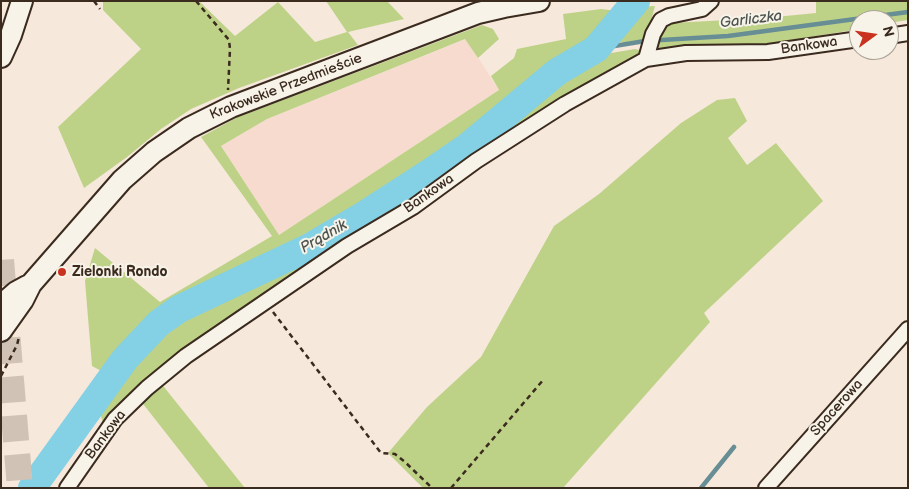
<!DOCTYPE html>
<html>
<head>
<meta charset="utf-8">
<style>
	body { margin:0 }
	#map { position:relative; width:909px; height:489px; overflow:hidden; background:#f7e8dc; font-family:"Balsamiq Sans",sans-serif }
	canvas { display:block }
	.frame { position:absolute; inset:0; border:2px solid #3b2a1e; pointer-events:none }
	.north { position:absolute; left:849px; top:10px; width:50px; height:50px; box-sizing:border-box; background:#f7f3e8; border:1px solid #aca397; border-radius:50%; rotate:76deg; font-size:14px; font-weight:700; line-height:20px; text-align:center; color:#3b2a1e }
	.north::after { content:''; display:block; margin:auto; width:18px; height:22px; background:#c8321e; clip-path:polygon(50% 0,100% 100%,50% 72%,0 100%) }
</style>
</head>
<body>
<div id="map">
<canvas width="909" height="489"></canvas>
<div class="frame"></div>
<div class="north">N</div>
</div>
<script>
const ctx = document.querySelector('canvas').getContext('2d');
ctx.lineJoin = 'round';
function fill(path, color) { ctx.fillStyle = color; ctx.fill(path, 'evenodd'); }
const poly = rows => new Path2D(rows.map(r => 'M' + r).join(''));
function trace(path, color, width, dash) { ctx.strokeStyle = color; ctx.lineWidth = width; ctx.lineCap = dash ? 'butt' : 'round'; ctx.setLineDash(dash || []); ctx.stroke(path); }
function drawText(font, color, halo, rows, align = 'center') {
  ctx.font = font + ' "Balsamiq Sans",sans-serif'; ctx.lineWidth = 4; ctx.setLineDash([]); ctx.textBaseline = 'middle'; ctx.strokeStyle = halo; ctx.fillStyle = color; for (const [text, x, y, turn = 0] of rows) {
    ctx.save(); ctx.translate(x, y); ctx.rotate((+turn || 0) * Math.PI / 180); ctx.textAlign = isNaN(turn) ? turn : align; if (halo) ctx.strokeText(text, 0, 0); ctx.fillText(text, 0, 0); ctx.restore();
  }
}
fill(poly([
	[466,39,499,90,279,235,221,146,267,119]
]), '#f7dbce');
fill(poly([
	[103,1,199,1,235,36,278,2,315,42,347,32,326,1,387,1,404,19,348,32,358,45,239,88,191,109,161,129,127,157,84,188,58,127,141,49,103,10],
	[816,1,908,1,908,20,889,23,889,20,859,20,859,29,769,44,709,46,659,50,659,32,672,23,765,18,816,13],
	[655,6,646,39,630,43,616,42,636,7],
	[601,9,618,11,605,30,582,51,396,185,328,224,172,303,152,317,103,372,92,366,85,281,95,248,160,302,272,236,201,137,238,117,482,25,493,29,499,39,478,58,465,39,267,119,221,146,279,235,499,90,491,76,514,58,517,49,566,39,563,14],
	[635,49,643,51,634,59,516,128,500,137,495,133,547,86,599,55],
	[735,98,747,121,728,138,747,165,776,143,823,201,704,313,710,322,563,488,423,488,388,453,427,407,481,357,554,226,599,194,681,123,717,100],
	[426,183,430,189,307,265,196,341,143,382,104,429,99,407,144,347,173,320,338,238],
	[12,332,13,340,1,365,1,345,4,339],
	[160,382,245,488,209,488,140,400]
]), '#bdd287');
trace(poly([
	[596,49,645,41,728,36,908,12],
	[701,488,734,447]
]), '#678e95', 4.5);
trace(poly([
	[32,488,125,359,159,323,179,309,308,248,364,215,429,173,467,147,557,72,596,49,636,1]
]), '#84d0e4', 28);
trace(poly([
	[1,260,20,488]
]), '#d1c2b6', 26, [26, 13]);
const street = poly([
	[889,36,908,33],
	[646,59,653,34,661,20,669,16,702,9,711,1],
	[67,488,115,419,147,388,186,356,347,246,413,207,476,161,565,104,646,59,686,53,768,52,859,39],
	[766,488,908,329]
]);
const secondary = poly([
	[1,57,11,35,22,1],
	[1,305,16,292,27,286],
	[1,331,23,300,31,284,122,180,154,152,189,128,231,107,478,13,504,7,539,1]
]);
trace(street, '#3b2a1e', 18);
trace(secondary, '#3b2a1e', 24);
trace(poly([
	[94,1,100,9],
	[196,1,229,40,230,49,228,90],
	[273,312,381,453,395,454,405,462,432,488],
	[1,376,17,345,19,337],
	[451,488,544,379]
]), '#3b2a1e', 2.5, [5, 4]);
trace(street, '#f7f3e8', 14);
trace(secondary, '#f7f3e8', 20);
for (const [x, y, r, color] of [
	[62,272,5,"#c8321e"]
]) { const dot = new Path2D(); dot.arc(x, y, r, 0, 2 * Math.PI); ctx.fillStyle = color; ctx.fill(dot); trace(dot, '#f7f3e8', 2); }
drawText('14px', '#3b2a1e', '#f7f3e8', [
	["Bankowa",809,46,-8],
	["Krakowskie Przedmieście",286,87,-21],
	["Bankowa",429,194,-35],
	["Spacerowa",837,408,-48],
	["Bankowa",106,435,-53]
]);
drawText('bold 14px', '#3b2a1e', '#f7f3e8', [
	["Zielonki Rondo",72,272]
], 'left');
drawText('italic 15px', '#4d5450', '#f7f3e8', [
	["Garliczka",751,20,-7],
	["Prądnik",324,237,-30]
]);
</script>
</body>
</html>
